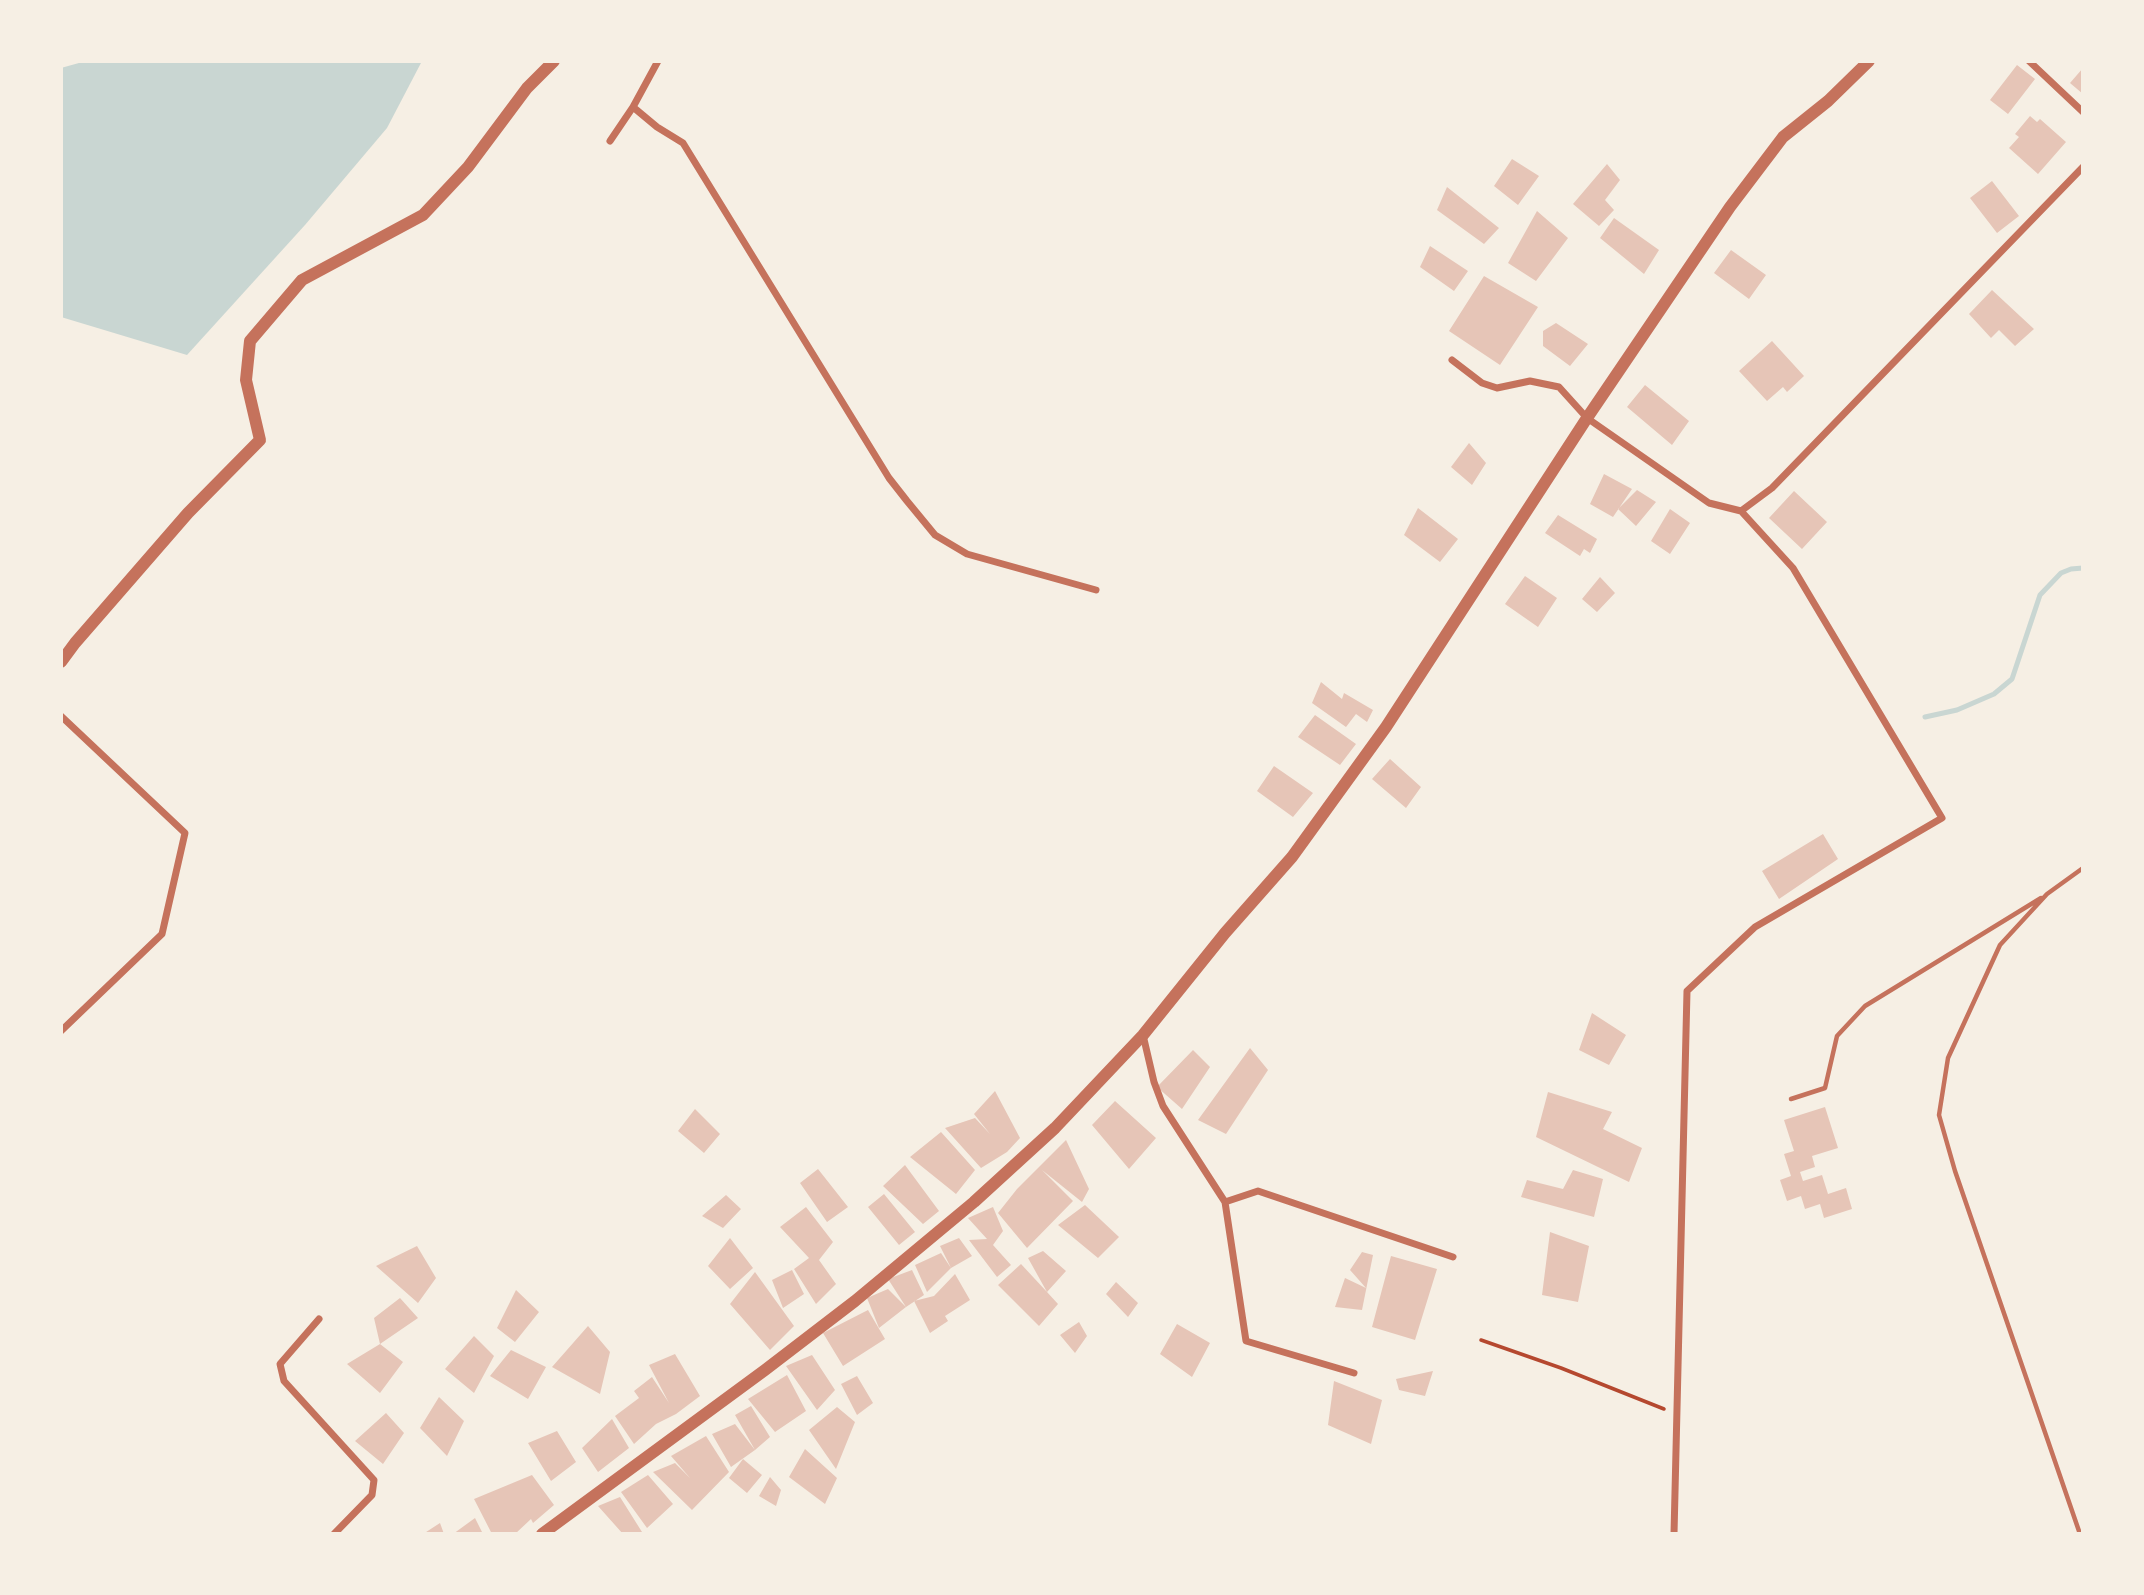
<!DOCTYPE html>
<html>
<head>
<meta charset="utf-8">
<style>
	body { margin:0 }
	#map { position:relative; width:2144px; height:1595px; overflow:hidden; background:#f6efe4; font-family:"Fira Sans Condensed",sans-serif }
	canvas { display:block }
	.frame { position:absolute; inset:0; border:63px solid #f6efe4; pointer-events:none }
</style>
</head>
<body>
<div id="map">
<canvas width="2144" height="1595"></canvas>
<div class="frame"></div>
</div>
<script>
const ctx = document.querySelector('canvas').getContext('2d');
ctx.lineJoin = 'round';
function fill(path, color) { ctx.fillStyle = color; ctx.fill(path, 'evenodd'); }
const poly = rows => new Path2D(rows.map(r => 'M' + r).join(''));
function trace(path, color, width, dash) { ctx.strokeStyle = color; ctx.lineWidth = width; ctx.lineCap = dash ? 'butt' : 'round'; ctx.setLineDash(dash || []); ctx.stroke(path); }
fill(poly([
	[86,61,422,61,387,128,305,225,187,355,61,317,61,68]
]), '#c9d6d2');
trace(poly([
	[1925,717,1957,710,1994,694,2012,679,2040,595,2061,573,2071,569,2083,568]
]), '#c9d6d2', 5);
fill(poly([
	[2017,65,2035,79,2008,114,1990,100],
	[2083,68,2083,94,2070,83],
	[2030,116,2037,122,2040,119,2066,142,2038,174,2009,148,2019,137,2015,134],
	[1512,159,1539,176,1518,205,1494,186],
	[1607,164,1620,180,1605,200,1614,210,1599,226,1573,204],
	[1992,181,2019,216,1997,233,1970,198],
	[1447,187,1499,228,1484,244,1437,210],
	[1537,211,1568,238,1536,281,1508,263],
	[1614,218,1659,250,1644,274,1600,238],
	[1430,246,1468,271,1454,291,1420,267],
	[1731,250,1766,275,1749,299,1714,273],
	[1484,276,1538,307,1500,365,1449,331],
	[1992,290,2034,329,2015,346,1999,330,1991,338,1969,314],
	[1556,323,1588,344,1570,366,1543,346,1543,331],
	[1772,341,1804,376,1787,392,1783,387,1767,401,1739,371],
	[1645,385,1689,421,1672,445,1627,407],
	[1469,443,1486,463,1472,485,1451,467],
	[1604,474,1632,489,1613,517,1590,504],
	[1637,490,1656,502,1636,526,1618,509],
	[1794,491,1827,522,1802,549,1769,518],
	[1418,508,1458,539,1440,562,1404,535],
	[1670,509,1690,523,1670,554,1651,541],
	[1558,515,1597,539,1590,553,1584,549,1580,556,1545,533],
	[1525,576,1557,598,1538,627,1505,604],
	[1600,577,1615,593,1597,612,1582,599],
	[1321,682,1342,699,1344,693,1373,710,1367,722,1356,714,1346,727,1312,703],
	[1315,715,1356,744,1340,765,1298,737],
	[1390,759,1421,787,1406,808,1372,779],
	[1274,766,1313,793,1293,817,1257,791],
	[1823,834,1838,859,1779,899,1762,871],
	[1592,1013,1626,1035,1609,1065,1579,1050],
	[1250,1048,1268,1070,1226,1134,1198,1120],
	[1193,1050,1210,1067,1182,1109,1157,1087],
	[995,1091,1020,1138,1007,1152,981,1168,945,1128,975,1118,990,1134,974,1114],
	[1548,1092,1612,1112,1603,1129,1642,1148,1629,1182,1536,1137],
	[1115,1101,1156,1138,1129,1169,1092,1125],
	[1825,1107,1838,1148,1812,1156,1815,1167,1800,1172,1803,1181,1822,1175,1828,1194,1846,1188,1852,1209,1824,1218,1820,1204,1805,1209,1801,1196,1787,1201,1780,1180,1791,1176,1784,1154,1794,1151,1784,1120],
	[695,1109,720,1134,704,1153,678,1131],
	[941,1132,975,1170,956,1194,910,1157],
	[1066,1140,1089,1189,1082,1202,1042,1170,1073,1201,1027,1248,998,1213,1017,1189],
	[905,1165,939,1211,923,1224,883,1186],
	[818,1169,848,1207,827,1222,800,1183],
	[1573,1170,1603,1179,1594,1217,1521,1197,1527,1180,1563,1189],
	[884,1194,915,1232,899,1245,868,1207],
	[726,1195,741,1209,723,1228,702,1216],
	[1085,1205,1119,1237,1098,1258,1058,1225],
	[806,1207,833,1242,819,1260,836,1284,816,1304,794,1269,809,1258,780,1227],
	[993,1207,1003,1231,993,1245,1011,1265,997,1277,969,1240,987,1239,968,1218],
	[1550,1232,1589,1246,1578,1302,1542,1295],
	[730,1238,753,1268,730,1289,708,1266],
	[959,1238,972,1256,951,1268,927,1292,915,1265,941,1253,951,1268,940,1246],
	[417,1246,436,1278,418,1303,376,1266],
	[1043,1251,1066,1271,1047,1292,1058,1304,1039,1326,998,1285,1021,1264,1047,1292,1028,1258],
	[1362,1252,1373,1255,1362,1310,1335,1307,1345,1278,1366,1288,1350,1270],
	[1391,1256,1437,1269,1415,1340,1372,1327],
	[792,1270,804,1294,783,1308,772,1280],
	[912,1270,924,1295,906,1307,888,1279],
	[755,1272,794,1326,770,1350,730,1304],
	[955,1274,970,1300,945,1316,948,1321,930,1333,914,1301,934,1296],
	[1116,1282,1138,1303,1128,1317,1106,1294],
	[888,1289,906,1307,879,1328,867,1298],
	[516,1290,539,1312,515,1342,497,1328],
	[400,1298,418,1318,380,1344,374,1318],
	[868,1310,885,1339,843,1366,823,1333],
	[1079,1322,1087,1336,1075,1353,1060,1335],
	[1177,1324,1210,1343,1192,1377,1160,1354],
	[588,1326,610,1352,600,1394,552,1367],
	[474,1336,494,1356,474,1393,445,1369],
	[380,1344,403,1362,380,1393,347,1364],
	[511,1350,546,1367,528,1399,490,1376],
	[675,1354,700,1396,676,1414,656,1424,634,1444,615,1416,639,1398,634,1391,652,1377,669,1403,649,1365],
	[812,1355,835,1390,817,1410,786,1366],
	[1433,1371,1425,1396,1399,1390,1396,1379],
	[787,1375,806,1411,775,1432,748,1399],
	[857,1376,873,1403,857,1415,841,1384],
	[1334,1381,1382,1400,1371,1444,1328,1425],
	[439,1397,464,1421,447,1456,420,1428],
	[751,1406,770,1437,755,1450,735,1415],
	[837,1407,855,1422,836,1469,809,1430],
	[386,1413,404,1433,383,1464,355,1441],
	[612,1419,629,1448,598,1472,582,1448],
	[735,1424,755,1450,731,1467,712,1434],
	[557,1431,576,1462,551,1481,528,1443],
	[706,1436,729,1472,692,1510,653,1472,675,1463,690,1478,671,1456],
	[805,1449,837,1478,825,1504,789,1477],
	[743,1459,762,1475,747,1493,729,1478],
	[532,1475,554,1505,533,1523,531,1519,515,1534,492,1534,474,1499],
	[648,1475,673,1504,647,1528,621,1492],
	[770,1477,781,1490,776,1506,759,1496],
	[620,1497,642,1532,623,1534,598,1506],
	[475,1518,483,1534,453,1534],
	[440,1523,444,1534,423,1534]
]), '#e6c5b7');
trace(poly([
	[1481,1340,1561,1368,1664,1409]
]), '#b5482f', 3.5);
trace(poly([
	[1791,1099,1825,1088,1837,1036,1865,1006,2041,898],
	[2080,1534,1955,1171,1939,1115,1948,1058,2000,945,2047,894,2083,868]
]), '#c5725c', 4.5);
trace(poly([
	[658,61,633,107,657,127,683,143,889,478,907,501,935,535,967,554,1096,590],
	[2029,61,2083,112],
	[610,141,633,107],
	[1452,360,1482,383,1497,388,1530,381,1559,387,1587,418,1709,503,1741,511,1772,488,2083,167],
	[61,716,185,833,162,934,61,1031],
	[1143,1035,1154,1082,1163,1106,1225,1202,1258,1191,1453,1257],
	[1225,1202,1246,1341,1354,1373],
	[319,1319,280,1364,284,1381,374,1480,372,1495,334,1534],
	[1674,1534,1687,991,1755,927,1942,818,1793,568,1741,511]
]), '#c5725c', 7);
trace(poly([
	[61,662,75,643,188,513,260,440,246,380,250,341,302,280,423,215,468,167,527,88,554,61],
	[542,1534,765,1370,855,1301,974,1202,1055,1128,1143,1035,1225,933,1292,857,1386,727,1587,418,1730,207,1783,137,1828,101,1869,61]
]), '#c5725c', 12);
</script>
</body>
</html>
